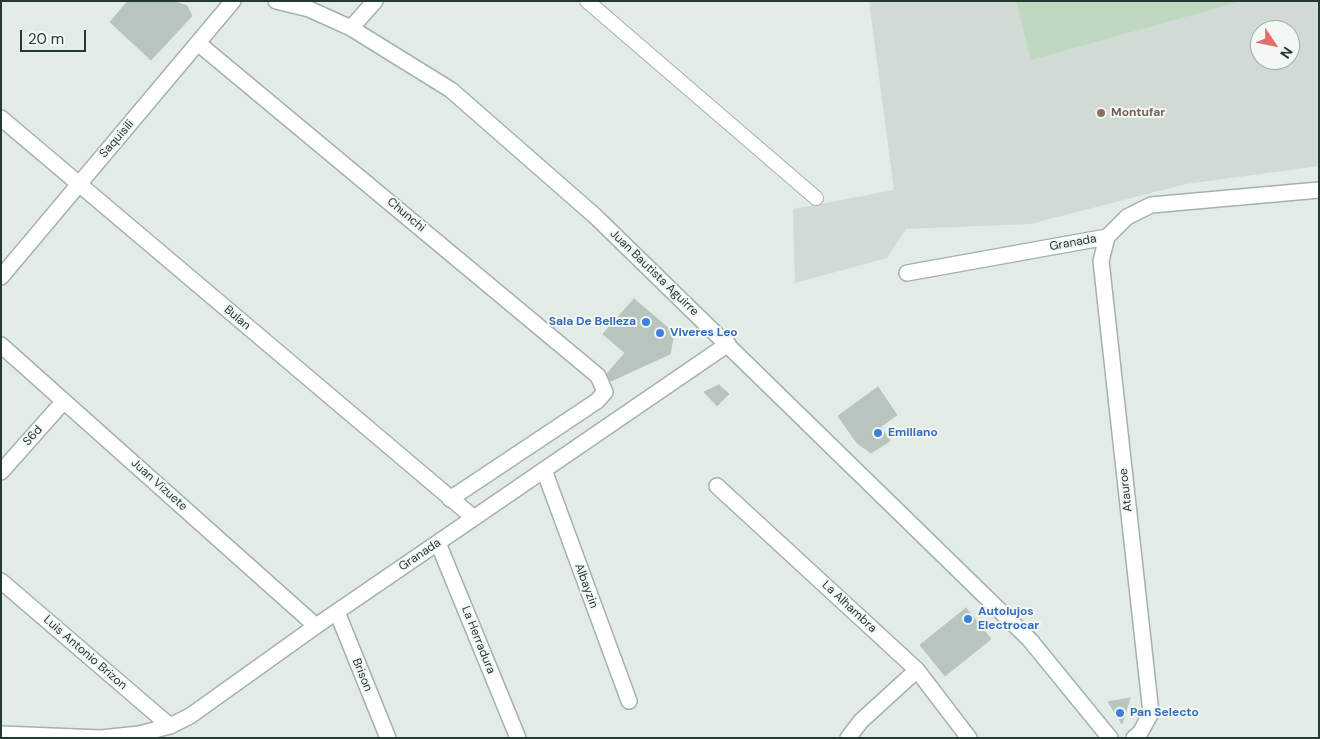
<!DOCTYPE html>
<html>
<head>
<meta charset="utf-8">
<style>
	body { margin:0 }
	#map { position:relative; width:1320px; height:739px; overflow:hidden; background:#e2ebe5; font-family:"DM Sans",sans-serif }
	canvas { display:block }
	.frame { position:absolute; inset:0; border:2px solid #243a30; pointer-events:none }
	.north { position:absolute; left:1250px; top:20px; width:50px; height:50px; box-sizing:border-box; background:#f3f8f4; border:1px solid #a0aca6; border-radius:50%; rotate:124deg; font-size:14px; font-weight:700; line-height:20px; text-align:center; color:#243a30 }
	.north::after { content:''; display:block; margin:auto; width:18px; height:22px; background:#e16f6a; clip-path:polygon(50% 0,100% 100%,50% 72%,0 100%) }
	.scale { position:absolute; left:20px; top:30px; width:66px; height:22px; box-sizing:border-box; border:2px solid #243a30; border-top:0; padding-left:6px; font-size:15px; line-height:18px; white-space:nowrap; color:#243a30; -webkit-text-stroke:4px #f3f8f4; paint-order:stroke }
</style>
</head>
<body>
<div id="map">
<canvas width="1320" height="739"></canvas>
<div class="frame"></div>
<div class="north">N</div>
<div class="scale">20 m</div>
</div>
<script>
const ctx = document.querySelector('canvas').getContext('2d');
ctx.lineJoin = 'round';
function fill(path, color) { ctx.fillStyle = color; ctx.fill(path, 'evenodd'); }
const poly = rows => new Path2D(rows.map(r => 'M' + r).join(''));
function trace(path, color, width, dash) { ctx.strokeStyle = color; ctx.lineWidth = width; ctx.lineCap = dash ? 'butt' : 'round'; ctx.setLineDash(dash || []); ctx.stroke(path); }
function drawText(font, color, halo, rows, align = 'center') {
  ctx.font = font + ' "DM Sans",sans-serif'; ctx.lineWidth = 4; ctx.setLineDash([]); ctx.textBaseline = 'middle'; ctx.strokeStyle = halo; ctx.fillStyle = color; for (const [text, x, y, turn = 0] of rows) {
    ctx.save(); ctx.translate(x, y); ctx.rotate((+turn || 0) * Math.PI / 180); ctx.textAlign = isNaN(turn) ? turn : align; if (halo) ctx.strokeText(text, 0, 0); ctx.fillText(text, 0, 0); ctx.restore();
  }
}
fill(poly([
	[869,1,1319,1,1319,166,1186,184,1030,224,906,229,887,258,795,283,793,209,894,190],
	[1260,30,1290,30,1290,60,1260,60]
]), '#d1dad4');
fill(poly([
	[1016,1,1242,1,1031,60]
]), '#bed9c0');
const building = poly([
	[128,1,173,1,187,6,192,16,151,60,110,22,128,1],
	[634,299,674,333,670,354,611,381,605,376,625,353,603,334,634,299],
	[719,385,729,394,717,406,704,392,719,385],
	[878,387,897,415,857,443,838,416,878,387],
	[880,426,890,441,871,453,857,443,880,426],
	[966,608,991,639,945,676,920,645,966,608],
	[1130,698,1122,724,1108,702,1130,698]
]);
fill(building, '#b8c5be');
trace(building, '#b6c4bb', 1);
const service = poly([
	[587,1,816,198]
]);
const minor = poly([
	[351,28,375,1],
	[199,44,598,376,605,392,597,401,450,499],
	[1,118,474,518],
	[1107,237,1101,261,1151,713,1140,733,1134,738],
	[907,273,1107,237,1127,217,1151,205,1319,190],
	[1,277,233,1],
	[1,345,316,626],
	[544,470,629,701],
	[1,472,64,401],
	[717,486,917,670,969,738],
	[438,543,518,738],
	[1,581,170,726],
	[337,612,388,738],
	[1,734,101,738],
	[101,738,139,734,170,726,190,716,316,626,728,344],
	[848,738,861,721,917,670]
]);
const secondary = poly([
	[276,1,309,9,351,28,451,90,595,216,1030,640,1110,738]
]);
trace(service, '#a5b2ab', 16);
trace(minor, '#a5b2ab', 18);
trace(secondary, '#a2b5ab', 18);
trace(service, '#fff', 14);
trace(minor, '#fff', 15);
trace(secondary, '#fff', 15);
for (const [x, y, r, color] of [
	[1101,113,5,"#8d6e63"],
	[646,322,5,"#3f7fe0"],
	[660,333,5,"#3f7fe0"],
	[878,433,5,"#3f7fe0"],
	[968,619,5,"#3f7fe0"],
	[1120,713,5,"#3f7fe0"]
]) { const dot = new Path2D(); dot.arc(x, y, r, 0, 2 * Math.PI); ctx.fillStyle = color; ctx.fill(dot); trace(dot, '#f3f8f4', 2); }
drawText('bold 12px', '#785e54', '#f3f8f4', [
	["Montufar",1111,113]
], 'left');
drawText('12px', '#243a30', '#f3f8f4', [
	["Saquisili",117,139,-49],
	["Chunchi",406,215,40],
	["Granada",1073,243,-10],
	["Juan Bautista Aguirre",654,273,44],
	["Bulan",237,318,40],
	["S6d",33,436,-48],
	["Juan Vizuete",159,485,42],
	["Atauroe",1126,490,-96],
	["Granada",420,555,-34],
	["Albayzin",586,586,70],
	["La Alhambra",849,607,43],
	["La Herradura",478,640,68],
	["Luis Antonio Brizon",85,653,41],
	["Brison",362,675,68]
]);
drawText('bold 12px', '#366cbe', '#f3f8f4', [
	["Sala De Belleza",636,322,"right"],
	["Viveres Leo",670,333],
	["Emiliano",888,433],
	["Autolujos",978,612],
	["Electrocar",978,626],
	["Pan Selecto",1130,713]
], 'left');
</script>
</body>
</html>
